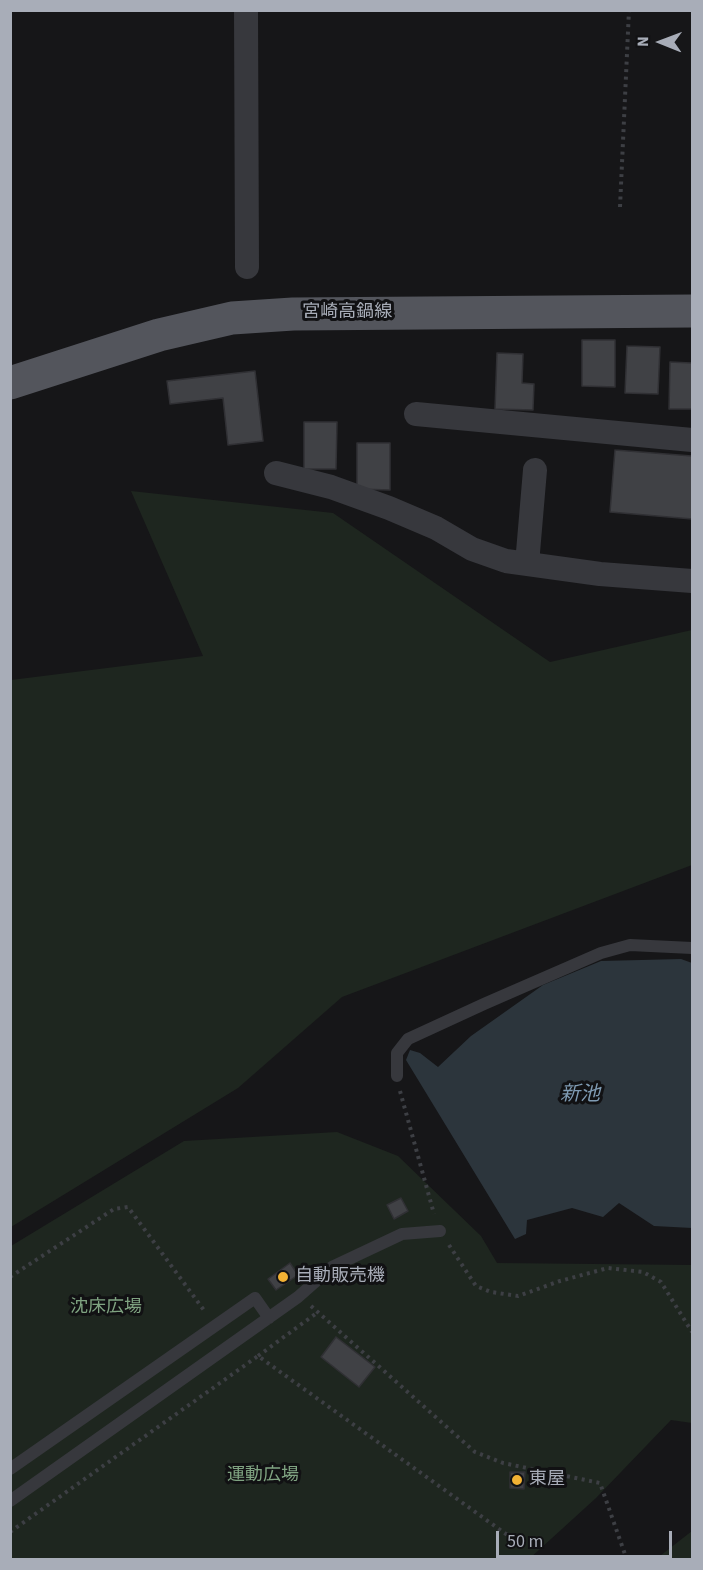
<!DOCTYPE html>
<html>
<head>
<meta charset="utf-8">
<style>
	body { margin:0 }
	#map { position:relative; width:703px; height:1570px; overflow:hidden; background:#161618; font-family:"Source Sans 3",sans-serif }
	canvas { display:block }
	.frame { position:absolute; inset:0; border:12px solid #a8adb8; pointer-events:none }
	.north { position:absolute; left:631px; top:12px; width:60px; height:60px; -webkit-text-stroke:4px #111113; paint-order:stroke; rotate:271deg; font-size:16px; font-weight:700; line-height:24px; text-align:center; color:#a8adb8 }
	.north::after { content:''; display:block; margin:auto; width:21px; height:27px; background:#a8adb8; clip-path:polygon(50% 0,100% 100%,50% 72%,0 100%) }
	.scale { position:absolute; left:496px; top:1531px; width:176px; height:27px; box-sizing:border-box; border:3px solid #a8adb8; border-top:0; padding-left:8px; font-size:18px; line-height:21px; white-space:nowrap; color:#a8adb8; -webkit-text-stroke:4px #111113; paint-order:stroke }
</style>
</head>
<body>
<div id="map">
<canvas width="703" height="1570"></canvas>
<div class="frame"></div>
<div class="north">N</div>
<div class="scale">50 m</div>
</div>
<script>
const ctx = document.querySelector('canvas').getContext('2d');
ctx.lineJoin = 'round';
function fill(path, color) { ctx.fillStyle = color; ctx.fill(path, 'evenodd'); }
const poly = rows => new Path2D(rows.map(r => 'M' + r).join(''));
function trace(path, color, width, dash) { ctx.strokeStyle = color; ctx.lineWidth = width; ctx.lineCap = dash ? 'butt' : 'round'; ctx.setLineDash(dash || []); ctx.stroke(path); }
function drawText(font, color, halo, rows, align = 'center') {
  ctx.font = font + ' "Source Sans 3","Noto Sans JP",sans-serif'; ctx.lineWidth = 6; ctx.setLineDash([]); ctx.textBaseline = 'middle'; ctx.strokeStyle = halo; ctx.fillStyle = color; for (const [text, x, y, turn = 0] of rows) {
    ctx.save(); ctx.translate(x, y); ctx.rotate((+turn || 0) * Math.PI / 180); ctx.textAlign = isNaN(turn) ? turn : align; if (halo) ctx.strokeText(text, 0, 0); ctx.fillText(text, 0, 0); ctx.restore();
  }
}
fill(poly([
	[131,491,333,513,550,662,692,630,692,865,342,997,238,1088,11,1227,11,680,203,656],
	[337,1132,398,1156,481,1236,497,1263,692,1265,692,1423,671,1420,596,1498,529,1559,11,1559,11,1246,184,1141],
	[692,1531,692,1559,656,1559]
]), '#1e261f');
fill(poly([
	[681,959,692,963,692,1228,654,1226,619,1203,603,1217,572,1208,527,1220,526,1234,515,1239,406,1060,410,1050,420,1053,438,1067,471,1036,543,985,601,961]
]), '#2c353c');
const building = poly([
	[582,340,615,340,615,387,582,386,582,340],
	[627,346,660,347,658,394,625,393,627,346],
	[497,353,523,354,522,383,534,384,533,410,495,409,497,353],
	[670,362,692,363,692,409,669,409,670,362],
	[255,371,263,441,228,445,223,398,170,404,167,381,255,371],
	[304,422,337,422,336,469,304,469,304,422],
	[357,443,390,443,390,490,357,489,357,443],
	[615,450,692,456,692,519,610,512,615,450],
	[401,1198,408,1211,394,1219,387,1205,401,1198],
	[290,1263,298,1275,276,1290,268,1279,290,1263],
	[336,1337,375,1367,359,1387,321,1357,336,1337],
	[510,1472,525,1472,524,1489,510,1488,510,1472]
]);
fill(building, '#404145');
trace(building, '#303034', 1.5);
trace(poly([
	[620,207,629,10],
	[400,1091,434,1214],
	[449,1245,476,1286,491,1292,518,1296,560,1281,608,1268,643,1272,661,1282,692,1332],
	[10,1277,114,1209,128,1207,206,1313],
	[311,1306,475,1452,503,1463,600,1483,627,1560],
	[258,1356,318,1312],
	[10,1532,258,1356,510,1537]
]), '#3d3f44', 4, [3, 4.5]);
trace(poly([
	[397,1076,397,1053,408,1039,484,1004,601,953,630,945,692,948],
	[10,1469,255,1298,269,1318],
	[10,1501,298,1297,332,1267,402,1234,440,1231]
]), '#37383d', 12);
trace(poly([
	[246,10,247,267],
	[416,414,692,440],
	[276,473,331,487,389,508,436,528,472,549,506,561,600,574,692,581],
	[527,564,535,470]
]), '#37383d', 24);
trace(poly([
	[10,383,159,335,232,318,293,314,692,311]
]), '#53555c', 33);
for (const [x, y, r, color] of [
	[283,1277,6,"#f2b134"],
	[517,1480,6,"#f2b134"]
]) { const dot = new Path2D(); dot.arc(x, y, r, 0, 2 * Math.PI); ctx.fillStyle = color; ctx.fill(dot); trace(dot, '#111113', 2); }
drawText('18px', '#a8adb8', '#111113', [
	["宮崎高鍋線",347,313]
]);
drawText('18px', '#a8adb8', '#111113', [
	["自動販売機",295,1277],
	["東屋",529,1480]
], 'left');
drawText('18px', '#7fa381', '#111113', [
	["沈床広場",106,1308],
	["運動広場",263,1476]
]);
drawText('italic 20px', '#7f9bb3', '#111113', [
	["新池",580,1096]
]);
</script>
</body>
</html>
